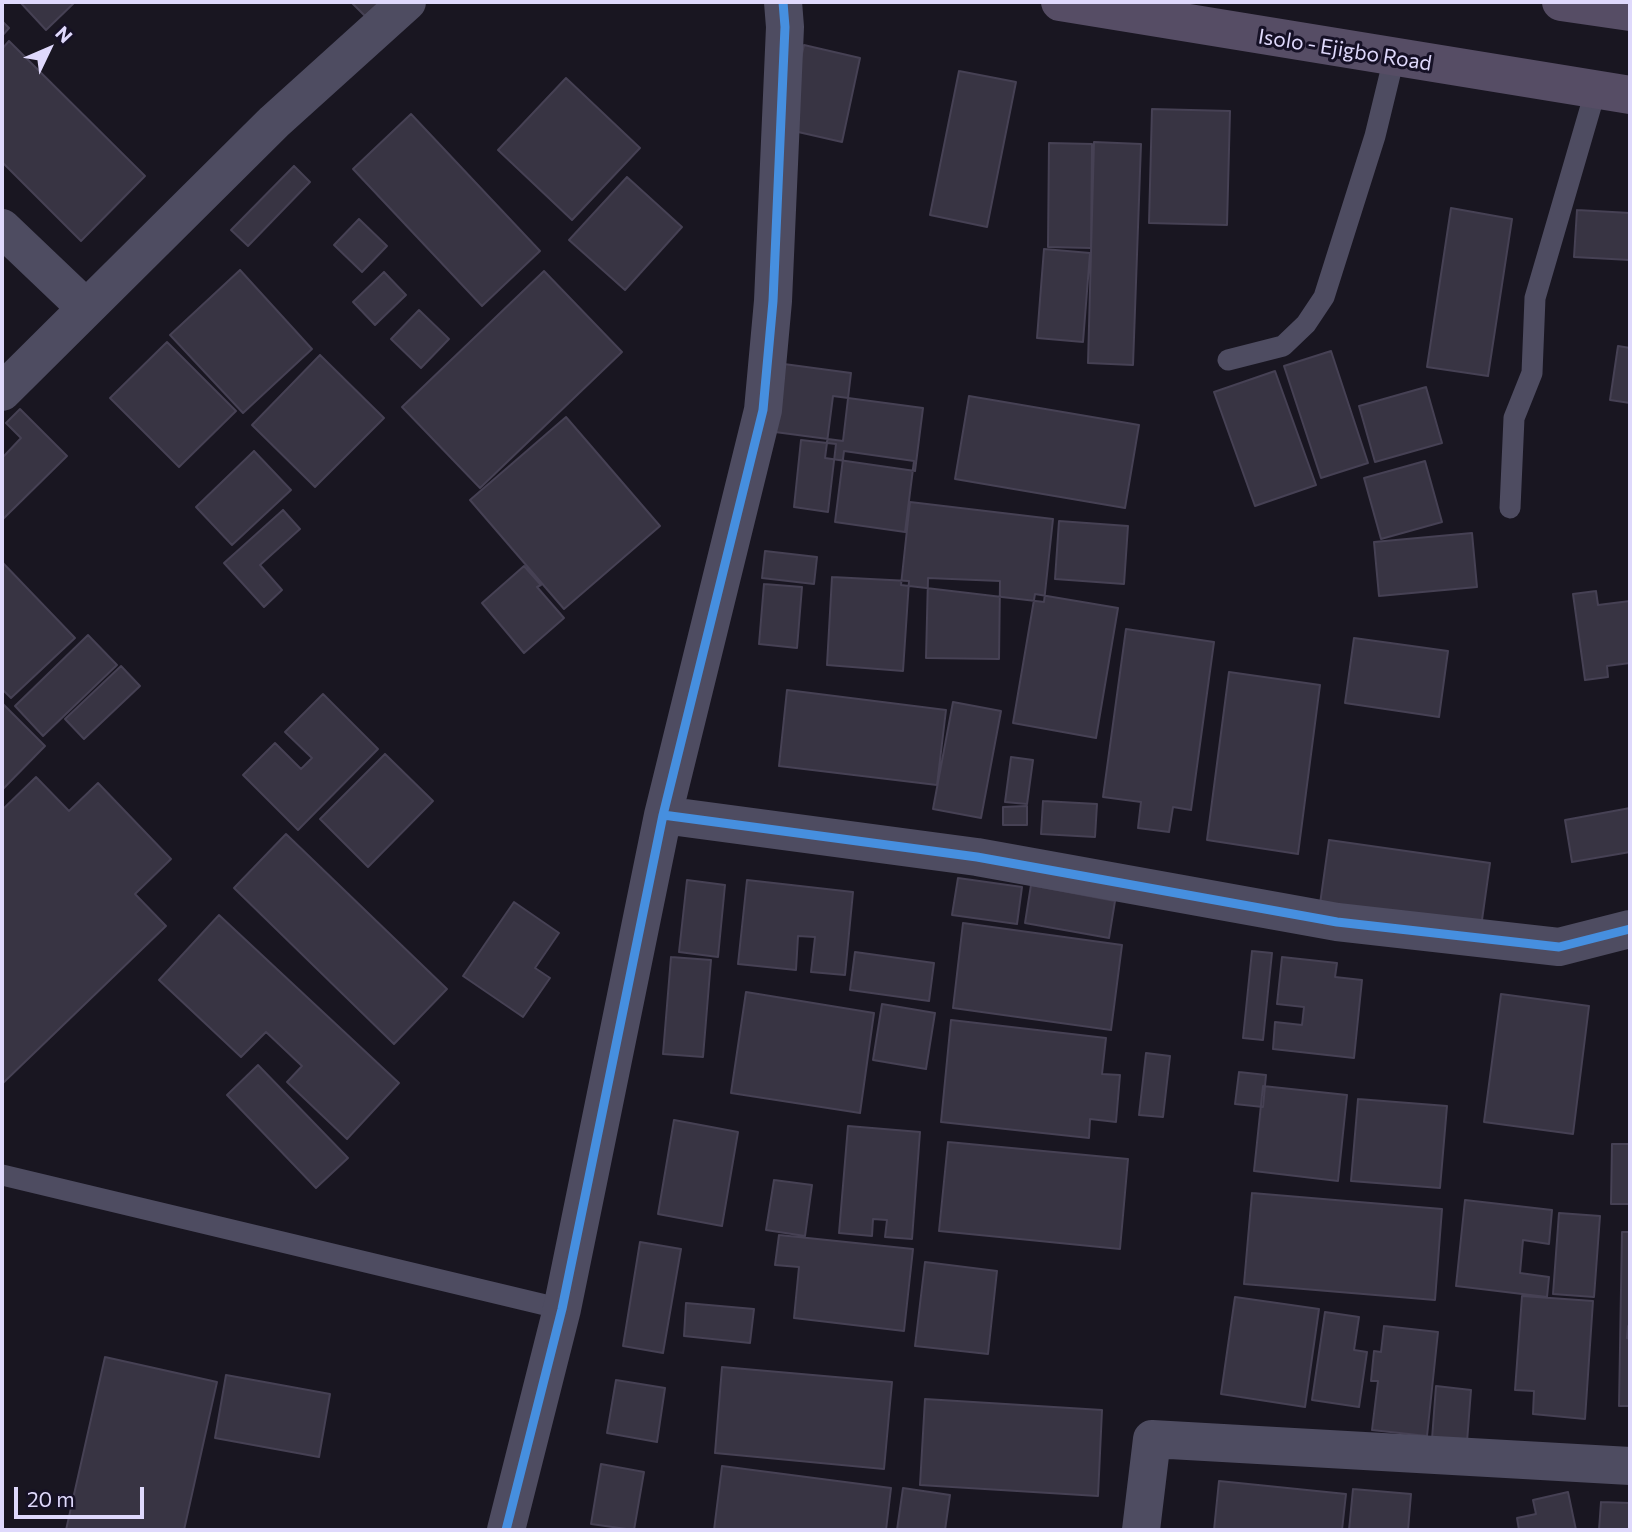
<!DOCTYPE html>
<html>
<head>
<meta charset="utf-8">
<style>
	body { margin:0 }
	#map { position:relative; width:1632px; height:1532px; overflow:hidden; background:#191621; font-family:Commissioner,sans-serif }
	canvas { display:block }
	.frame { position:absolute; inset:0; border:4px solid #dfd9fc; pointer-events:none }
	.north { position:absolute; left:14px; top:14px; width:70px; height:70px; -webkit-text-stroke:5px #161126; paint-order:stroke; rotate:46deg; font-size:19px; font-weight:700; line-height:28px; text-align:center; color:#dfd9fc }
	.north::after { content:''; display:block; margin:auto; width:24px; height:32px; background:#dfd9fc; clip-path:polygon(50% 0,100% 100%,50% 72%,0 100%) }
	.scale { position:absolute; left:14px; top:1487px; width:130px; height:32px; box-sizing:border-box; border:4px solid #dfd9fc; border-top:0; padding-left:9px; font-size:21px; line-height:24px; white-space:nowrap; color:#dfd9fc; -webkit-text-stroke:5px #161126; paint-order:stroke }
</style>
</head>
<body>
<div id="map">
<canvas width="1632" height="1532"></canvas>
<div class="frame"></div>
<div class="north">N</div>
<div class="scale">20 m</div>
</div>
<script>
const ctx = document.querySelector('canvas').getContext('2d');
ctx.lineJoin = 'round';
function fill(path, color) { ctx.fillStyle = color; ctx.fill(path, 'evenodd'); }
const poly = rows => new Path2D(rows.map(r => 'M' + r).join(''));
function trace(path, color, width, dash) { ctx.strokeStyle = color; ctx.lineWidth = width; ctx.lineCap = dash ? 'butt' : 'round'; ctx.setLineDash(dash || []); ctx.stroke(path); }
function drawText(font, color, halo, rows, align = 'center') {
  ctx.font = font + ' Commissioner,sans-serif'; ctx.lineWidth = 6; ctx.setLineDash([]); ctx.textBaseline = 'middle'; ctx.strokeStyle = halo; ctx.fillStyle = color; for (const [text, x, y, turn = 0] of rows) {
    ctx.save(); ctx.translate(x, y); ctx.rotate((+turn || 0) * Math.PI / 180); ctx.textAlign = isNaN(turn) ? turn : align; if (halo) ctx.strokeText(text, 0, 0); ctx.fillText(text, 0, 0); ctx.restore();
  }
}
const building = poly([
	[20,2,75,2,46,30,20,2],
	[351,2,380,2,365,16,351,2],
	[2,21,9,28,2,36,2,21],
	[9,41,145,176,81,241,2,162,2,49,9,41],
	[804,45,860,58,842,142,785,129,804,45],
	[959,71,1016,82,987,227,930,215,959,71],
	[566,78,640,148,572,220,498,150,566,78],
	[1152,109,1230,111,1227,225,1149,223,1152,109],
	[411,114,540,251,482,306,353,169,411,114],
	[1094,142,1141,144,1133,365,1088,363,1094,142],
	[1049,143,1092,144,1091,248,1048,247,1049,143],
	[294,166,310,182,248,246,231,230,294,166],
	[627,177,682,227,625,290,569,240,627,177],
	[1451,208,1512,219,1488,376,1427,367,1451,208],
	[1577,210,1630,213,1630,260,1574,257,1577,210],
	[359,219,387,246,362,272,334,245,359,219],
	[1044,249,1090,253,1083,342,1037,338,1044,249],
	[240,270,312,349,243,413,170,335,240,270],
	[544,271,622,352,480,488,402,407,544,271],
	[384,272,406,295,375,325,353,302,384,272],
	[419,310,449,339,421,368,391,339,419,310],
	[167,342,236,411,179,467,110,398,167,342],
	[1618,346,1630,348,1630,403,1610,400,1618,346],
	[1331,351,1368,463,1321,478,1284,366,1331,351],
	[320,355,384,418,315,487,252,425,320,355],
	[784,364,851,373,843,441,775,432,784,364],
	[1275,371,1316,485,1255,506,1214,392,1275,371],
	[1426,387,1442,443,1375,462,1359,406,1426,387],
	[833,396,923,408,915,471,825,458,833,396],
	[969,396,1139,425,1125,508,955,479,969,396],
	[20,409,67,456,2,520,2,454,4,456,21,438,6,423,20,409],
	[566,417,660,526,564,609,470,500,566,417],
	[801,440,836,444,828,512,794,507,801,440],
	[254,451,291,490,232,545,196,507,254,451],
	[844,451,914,461,905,532,835,522,844,451],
	[1425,461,1442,522,1381,539,1364,478,1425,461],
	[910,502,1053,519,1044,602,901,585,910,502],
	[283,510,300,529,260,565,282,590,264,607,224,563,283,510],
	[1059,521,1128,526,1124,584,1055,579,1059,521],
	[1472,533,1477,587,1379,596,1374,542,1472,533],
	[765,551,817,557,814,584,762,578,765,551],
	[2,562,75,638,11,698,2,689,2,562],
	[524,566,541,585,537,587,564,618,524,653,482,603,524,566],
	[832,577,909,581,903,671,827,665,832,577],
	[928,578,1000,581,999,659,926,658,928,578],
	[764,584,802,587,797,648,759,644,764,584],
	[1596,591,1598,605,1630,601,1630,663,1607,666,1608,677,1585,680,1573,594,1596,591],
	[1035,594,1118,608,1096,738,1013,723,1035,594],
	[1126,629,1214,642,1191,810,1173,807,1169,832,1138,828,1141,802,1103,797,1126,629],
	[88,635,117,665,43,736,15,706,88,635],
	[1354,638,1448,651,1439,717,1345,703,1354,638],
	[121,666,140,686,84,739,65,719,121,666],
	[1229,672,1320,685,1298,854,1207,840,1229,672],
	[787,690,946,710,937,785,779,766,787,690],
	[323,694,378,749,298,830,243,775,275,743,301,769,312,758,285,732,323,694],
	[953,702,1001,711,981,818,933,809,953,702],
	[2,703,45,746,2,790,2,703],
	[385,754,433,801,368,867,320,819,385,754],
	[1011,757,1033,760,1027,804,1005,802,1011,757],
	[36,777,69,811,98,783,171,859,135,894,166,926,2,1084,2,810,36,777],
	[1043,801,1097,804,1095,837,1041,834,1043,801],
	[1027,806,1027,825,1003,825,1003,807,1027,806],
	[1630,808,1630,852,1572,862,1565,820,1630,808],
	[286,834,447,989,394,1044,234,888,286,834],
	[1329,840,1490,863,1481,927,1320,904,1329,840],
	[958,878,1022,887,1017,924,952,915,958,878],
	[687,880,725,885,718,957,679,952,687,880],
	[747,880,853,892,845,975,811,972,815,937,798,936,796,970,738,964,747,880],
	[1031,885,1115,901,1109,938,1025,923,1031,885],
	[514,902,559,933,535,968,550,978,523,1017,463,976,514,902],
	[219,915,399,1083,347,1139,287,1082,302,1066,266,1032,241,1057,159,980,219,915],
	[963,923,1122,945,1111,1030,953,1008,963,923],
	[1252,951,1272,953,1263,1040,1243,1038,1252,951],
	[855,952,934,963,929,1001,850,990,855,952],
	[671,957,711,960,703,1057,663,1054,671,957],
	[1282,957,1337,963,1335,977,1362,980,1354,1058,1273,1049,1275,1022,1302,1025,1304,1007,1277,1004,1282,957],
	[746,992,874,1013,860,1113,731,1093,746,992],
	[1501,994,1589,1006,1573,1134,1484,1122,1501,994],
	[882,1004,935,1013,926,1069,873,1060,882,1004],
	[951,1020,1106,1038,1102,1074,1120,1075,1116,1122,1090,1119,1089,1138,941,1122,951,1020],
	[1146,1053,1170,1056,1163,1117,1139,1115,1146,1053],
	[258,1065,348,1158,316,1188,227,1095,258,1065],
	[1239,1072,1266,1075,1263,1107,1235,1104,1239,1072],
	[1263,1086,1347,1095,1338,1181,1254,1171,1263,1086],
	[1358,1099,1447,1106,1440,1188,1351,1181,1358,1099],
	[674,1120,738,1132,722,1226,658,1214,674,1120],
	[848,1126,920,1132,912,1239,885,1237,887,1220,873,1219,872,1236,839,1233,848,1126],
	[948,1142,1128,1159,1120,1249,939,1231,948,1142],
	[1612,1144,1630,1144,1630,1204,1611,1204,1612,1144],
	[774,1180,812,1185,805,1236,766,1230,774,1180],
	[1252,1193,1442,1209,1435,1300,1244,1284,1252,1193],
	[1465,1200,1552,1210,1549,1244,1523,1240,1520,1273,1549,1277,1547,1297,1456,1286,1465,1200],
	[1559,1213,1600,1216,1594,1297,1553,1294,1559,1213],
	[1622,1232,1630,1232,1630,1326,1628,1326,1627,1338,1630,1339,1630,1406,1619,1406,1622,1232],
	[779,1235,913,1249,904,1331,794,1318,799,1267,775,1265,779,1235],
	[640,1242,681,1249,663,1353,623,1346,640,1242],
	[925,1262,997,1271,988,1354,915,1346,925,1262],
	[1522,1296,1593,1301,1585,1419,1533,1414,1534,1391,1515,1390,1522,1296],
	[1235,1297,1319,1309,1305,1407,1221,1394,1235,1297],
	[686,1303,754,1309,750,1343,684,1336,686,1303],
	[1325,1312,1359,1317,1354,1350,1367,1352,1359,1407,1312,1400,1325,1312],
	[1384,1326,1438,1332,1427,1436,1372,1430,1378,1381,1371,1381,1374,1351,1381,1352,1384,1326],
	[105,1357,217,1382,184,1530,66,1530,105,1357],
	[722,1367,892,1382,884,1469,715,1453,722,1367],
	[226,1375,330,1394,319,1457,215,1438,226,1375],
	[616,1380,665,1388,657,1442,607,1433,616,1380],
	[1436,1386,1471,1390,1467,1442,1432,1439,1436,1386],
	[925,1399,1102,1410,1098,1496,920,1485,925,1399],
	[601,1464,644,1472,634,1530,591,1524,601,1464],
	[722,1466,891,1488,886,1530,714,1530,722,1466],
	[1219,1481,1346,1494,1342,1530,1214,1530,1219,1481],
	[903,1488,950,1495,945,1530,897,1530,903,1488],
	[1353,1489,1411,1494,1408,1530,1349,1530,1353,1489],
	[1568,1492,1576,1530,1519,1530,1517,1518,1536,1514,1533,1500,1568,1492],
	[1601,1502,1630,1503,1630,1530,1599,1530,1601,1502]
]);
fill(building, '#383443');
trace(building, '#464154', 2);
trace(poly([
	[1228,360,1283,346,1306,324,1324,297,1375,136,1394,58],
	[1510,508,1514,418,1532,373,1535,298,1596,89],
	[2,1175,562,1309]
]), '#4e4c61', 21);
trace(poly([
	[2,228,86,308],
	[2,392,274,122,407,2],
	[663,815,977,857,1337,922,1559,947,1630,929],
	[506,1530,562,1309,663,815,763,410,773,301,785,27,783,2],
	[1141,1530,1152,1439,1630,1466]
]), '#4e4c61', 38);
trace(poly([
	[1060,2,1630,95],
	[1561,2,1630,12]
]), '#564d65', 38);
trace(poly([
	[663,815,977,857,1337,922,1559,947,1630,929],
	[506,1530,562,1309,663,815,763,410,773,301,785,27,783,2]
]), '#468fdf', 9);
drawText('21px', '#dfd9fc', '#161126', [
	["Isolo - Ejigbo Road",1345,50,9]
]);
</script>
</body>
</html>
